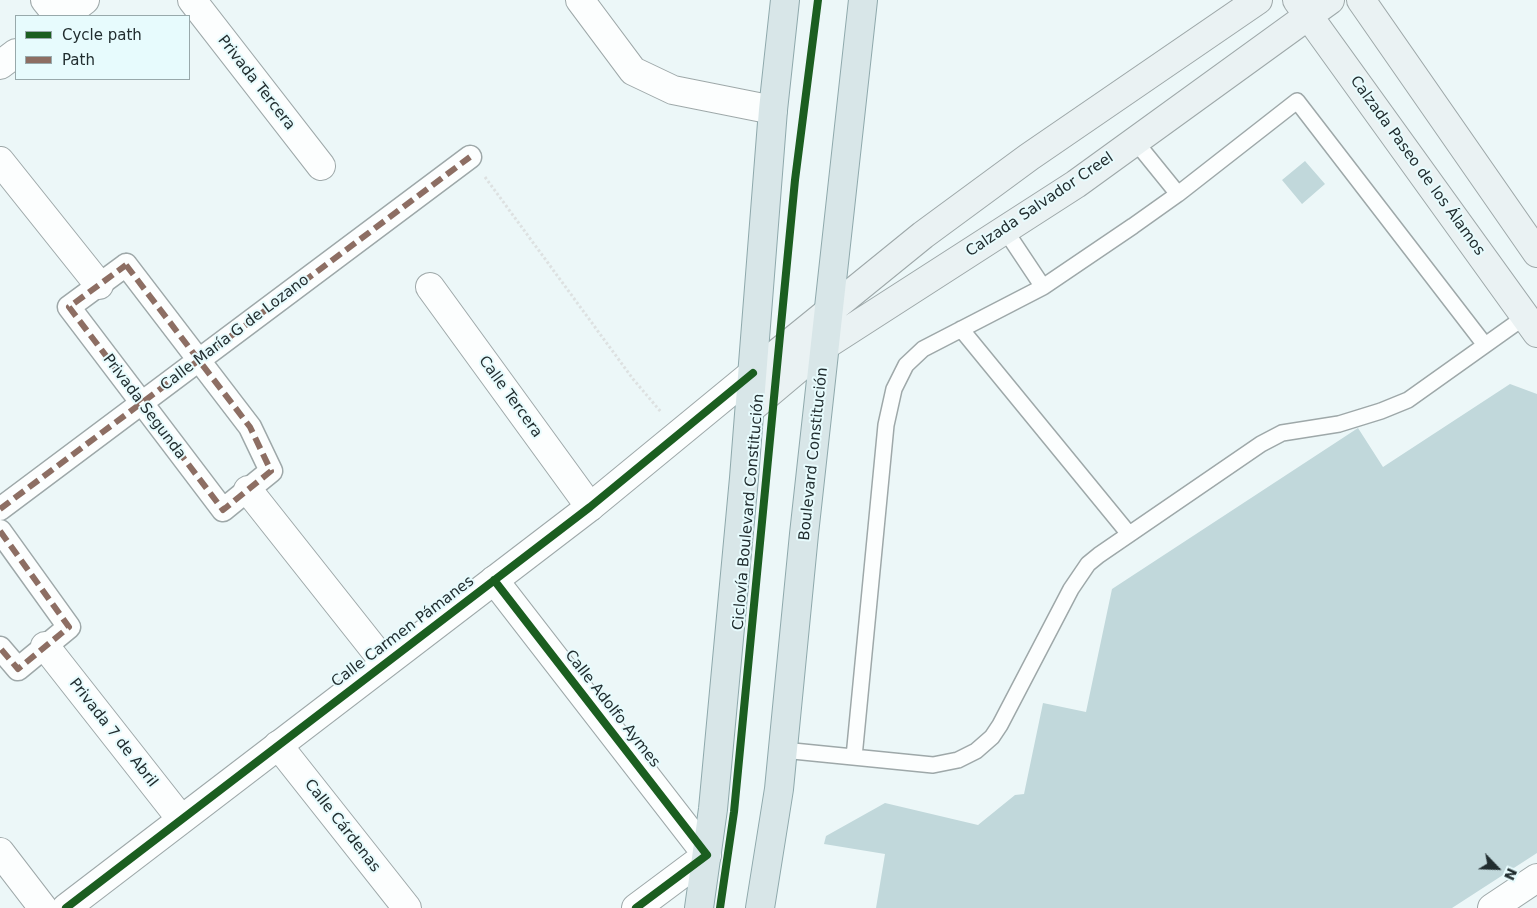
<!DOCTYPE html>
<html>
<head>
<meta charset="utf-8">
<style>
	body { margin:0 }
	#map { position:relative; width:1537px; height:908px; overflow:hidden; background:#ecf7f8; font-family:"DejaVu Sans",sans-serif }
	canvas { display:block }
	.legend { position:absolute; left:15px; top:15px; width:175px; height:65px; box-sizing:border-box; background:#e7fbfd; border:1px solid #98a9ab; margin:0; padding:6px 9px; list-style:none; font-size:15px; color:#212d2f }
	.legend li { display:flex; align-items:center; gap:10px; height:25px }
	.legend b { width:25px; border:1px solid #98a9ab }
	.north { position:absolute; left:1472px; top:843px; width:50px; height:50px; -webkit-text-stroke:4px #e7fbfd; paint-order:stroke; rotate:114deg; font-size:14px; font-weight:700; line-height:20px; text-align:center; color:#212d2f }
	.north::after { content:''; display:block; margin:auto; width:18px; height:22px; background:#212d2f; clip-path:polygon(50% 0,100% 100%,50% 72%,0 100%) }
</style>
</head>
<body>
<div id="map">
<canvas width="1537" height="908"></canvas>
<ul class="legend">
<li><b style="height:6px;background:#1b5e20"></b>Cycle path</li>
<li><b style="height:6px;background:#8d6e63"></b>Path</li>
</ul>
<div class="north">N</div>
</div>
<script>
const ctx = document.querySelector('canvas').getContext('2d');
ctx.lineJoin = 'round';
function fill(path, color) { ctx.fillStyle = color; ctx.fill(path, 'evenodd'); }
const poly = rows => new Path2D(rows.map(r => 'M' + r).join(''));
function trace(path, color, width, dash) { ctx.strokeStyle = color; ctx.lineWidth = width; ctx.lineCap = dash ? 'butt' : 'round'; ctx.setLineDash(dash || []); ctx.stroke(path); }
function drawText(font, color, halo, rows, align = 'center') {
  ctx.font = font + ' "DejaVu Sans",sans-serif'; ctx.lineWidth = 4; ctx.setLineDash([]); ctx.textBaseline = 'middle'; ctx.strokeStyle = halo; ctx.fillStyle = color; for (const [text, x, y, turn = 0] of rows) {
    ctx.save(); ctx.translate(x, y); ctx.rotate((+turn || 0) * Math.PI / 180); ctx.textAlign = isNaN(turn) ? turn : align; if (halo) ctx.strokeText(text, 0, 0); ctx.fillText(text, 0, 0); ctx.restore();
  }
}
fill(poly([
	[1305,161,1325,184,1302,204,1282,180],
	[1510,384,1537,394,1537,853,1452,908,876,908,885,854,824,844,826,836,885,803,978,825,1015,795,1024,794,1043,703,1086,712,1112,589,1358,428,1383,467]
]), '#c1d8db');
const service = poly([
	[1178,194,1297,101,1485,345],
	[1005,230,1043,287,1133,226,1178,194,1135,141],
	[961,329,1129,534],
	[783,750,933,765,958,760,976,751,992,737,1000,725,1071,589,1088,564,1099,555,1261,444,1282,433,1339,424,1381,411,1408,400,1526,316],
	[854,757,886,425,894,389,906,365,923,349,1043,287]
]);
const pedestrian = poly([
	[126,265,250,427,271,471,223,510,69,307,126,265],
	[0,509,470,157],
	[0,531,69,627,18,669,0,648]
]);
const minor = poly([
	[45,0,58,16],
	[192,0,321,166],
	[580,0,633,71,673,90,773,110],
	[64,16,85,0],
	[0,65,16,53],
	[0,161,99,285],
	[430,287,590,507],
	[248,490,385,663],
	[494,580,707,855,636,908],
	[45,646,181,819],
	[278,745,407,908],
	[0,852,43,908],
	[1492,908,1537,878]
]);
const tertiary = poly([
	[66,908,590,507,753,373]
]);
const secondary = poly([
	[1297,0,1537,333],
	[1361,0,1537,253],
	[753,373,923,235,1029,157,1258,0],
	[750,409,826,345,1076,184,1330,0]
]);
const primary = poly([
	[699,908,713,809,744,478,773,110,785,0],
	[760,908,779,789,804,534,863,0]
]);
trace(service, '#9ea8a9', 18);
trace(pedestrian, '#9ea8a9', 25);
trace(minor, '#9ea8a9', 30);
trace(tertiary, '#9ea8a9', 30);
trace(secondary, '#9ea8a9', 30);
trace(primary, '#8fa9ac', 30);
trace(poly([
	[485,177,633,379,661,412]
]), '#dde1e1', 3, [2.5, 2.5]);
trace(service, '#fcfefe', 15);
trace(pedestrian, '#fcfefe', 22);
trace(minor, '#fcfefe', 28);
trace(tertiary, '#fcfefe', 28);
trace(secondary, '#eaf2f3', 28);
trace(primary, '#d8e6e8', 28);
trace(poly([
	[126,265,250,427,271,471,223,510,69,307,126,265],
	[0,509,470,157],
	[0,531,69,627,18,669,0,648]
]), '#8d6e63', 6, [12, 6]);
trace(poly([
	[494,580,707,855,636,908],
	[66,908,590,507,753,373],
	[720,908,734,812,795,180,818,0]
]), '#1b5e20', 8);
drawText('15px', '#212d2f', '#e7fbfd', [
	["Privada Tercera",256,83,52],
	["Calzada Paseo de los Álamos",1417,166,54],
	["Calzada Salvador Creel",1040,205,-34],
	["Calle María G de Lozano",235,333,-37],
	["Calle Tercera",510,397,54],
	["Privada Segunda",144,407,53],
	["Boulevard Constitución",814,454,-84],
	["Ciclovía Boulevard Constitución",749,512,-85],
	["Calle Carmen Pámanes",403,632,-37],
	["Calle Adolfo Aymes",612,709,52],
	["Privada 7 de Abril",113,733,52],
	["Calle Cárdenas",342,826,52]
]);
</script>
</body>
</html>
